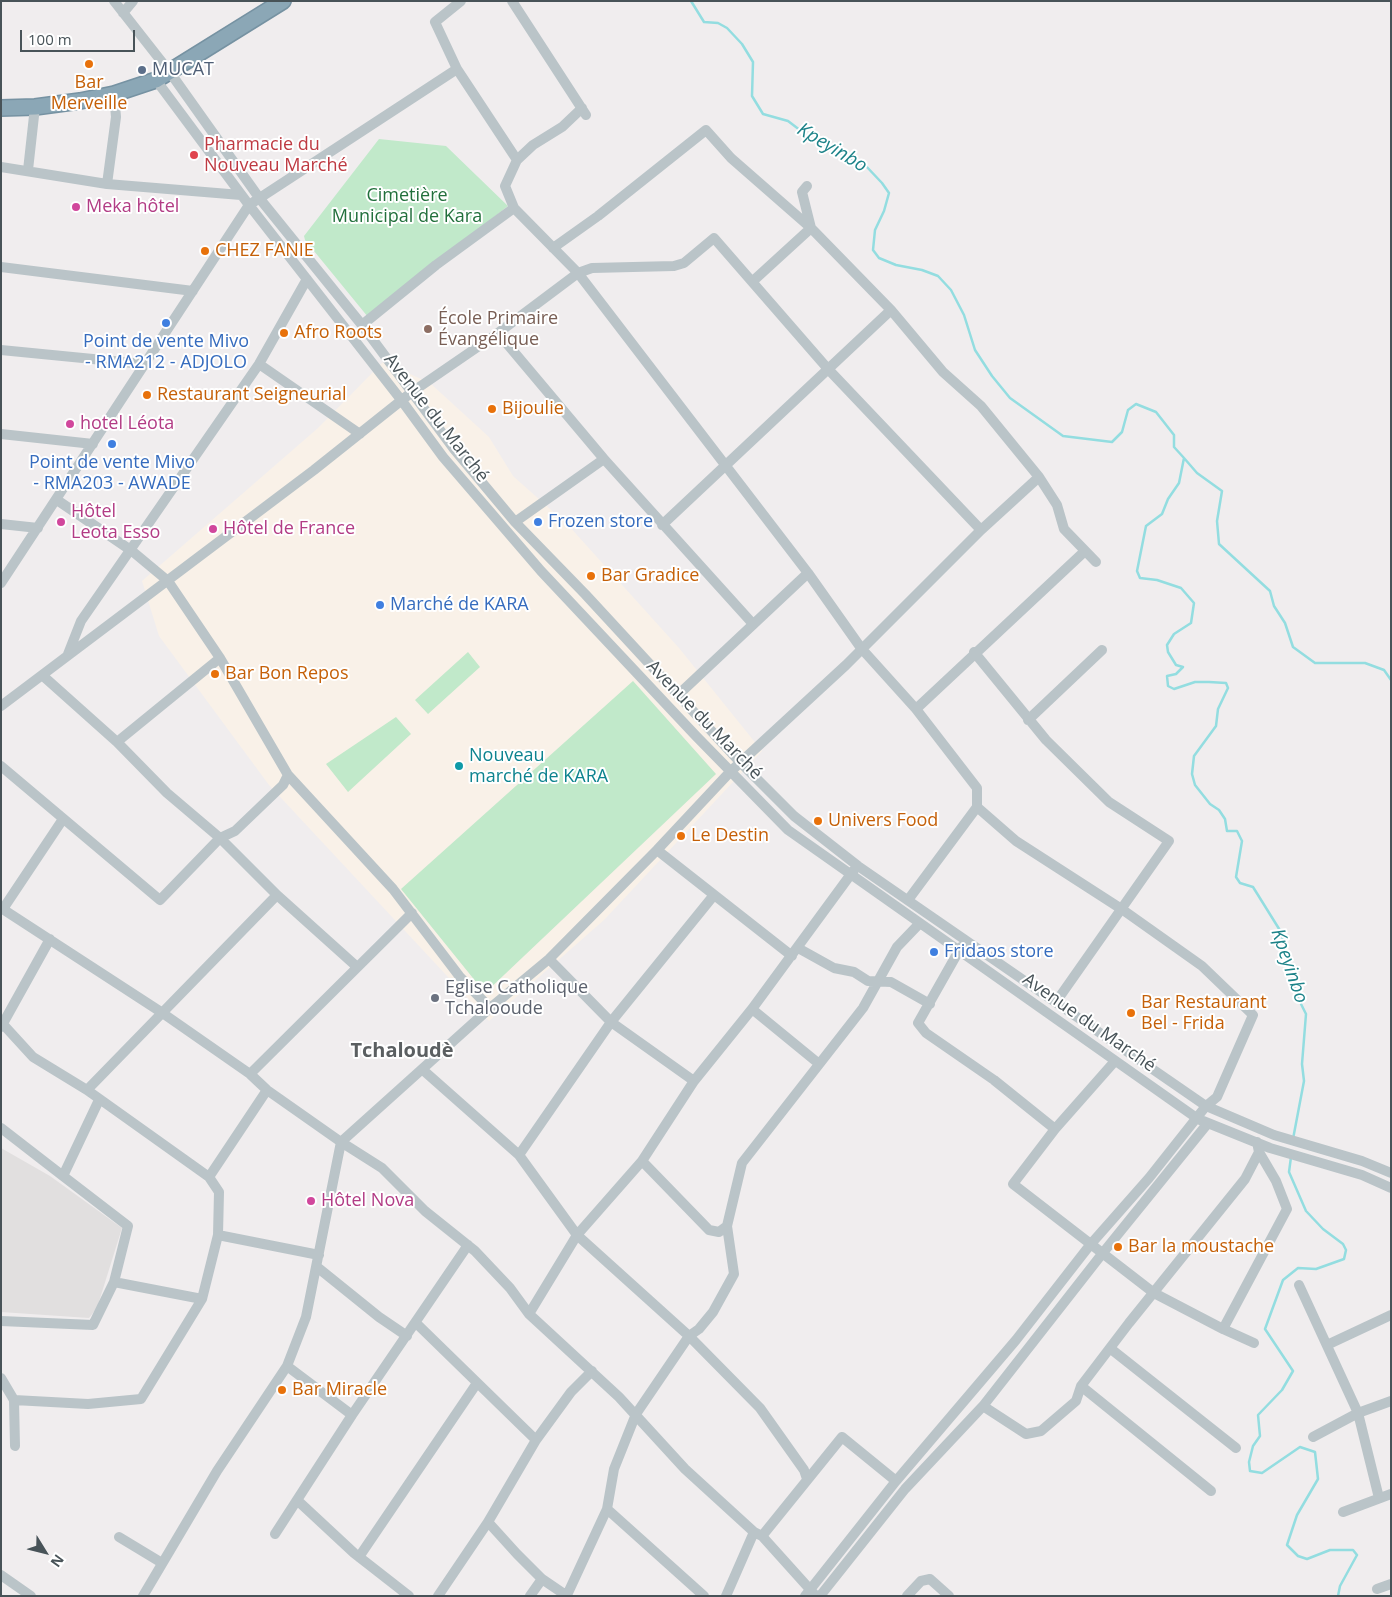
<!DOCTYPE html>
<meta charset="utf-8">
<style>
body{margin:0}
#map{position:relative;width:1392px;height:1597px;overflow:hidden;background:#f0edee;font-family:"Open Sans",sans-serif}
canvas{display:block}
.frame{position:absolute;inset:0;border:2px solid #485358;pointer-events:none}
.north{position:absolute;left:20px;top:1527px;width:50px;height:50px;-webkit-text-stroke:4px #fff;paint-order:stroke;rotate:126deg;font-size:14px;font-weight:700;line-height:20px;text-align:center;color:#485358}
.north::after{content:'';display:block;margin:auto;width:18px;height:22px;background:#485358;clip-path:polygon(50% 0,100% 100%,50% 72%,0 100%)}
.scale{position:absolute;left:20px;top:30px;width:115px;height:22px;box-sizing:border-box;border:2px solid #485358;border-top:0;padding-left:6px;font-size:15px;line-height:18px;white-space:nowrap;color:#485358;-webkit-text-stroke:4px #fff;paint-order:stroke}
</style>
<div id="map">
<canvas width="1392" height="1597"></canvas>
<div class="frame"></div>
<div class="north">N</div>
<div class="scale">100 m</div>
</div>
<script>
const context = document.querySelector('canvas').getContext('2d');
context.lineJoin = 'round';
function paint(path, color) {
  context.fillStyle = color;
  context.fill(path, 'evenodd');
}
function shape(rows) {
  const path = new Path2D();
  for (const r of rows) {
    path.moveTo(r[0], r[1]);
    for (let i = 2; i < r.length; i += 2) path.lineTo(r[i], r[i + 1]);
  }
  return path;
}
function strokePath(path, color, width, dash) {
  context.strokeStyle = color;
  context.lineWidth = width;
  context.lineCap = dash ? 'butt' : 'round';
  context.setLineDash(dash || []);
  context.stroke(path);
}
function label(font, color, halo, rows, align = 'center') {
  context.font = font + ' "Open Sans",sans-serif';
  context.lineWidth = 4;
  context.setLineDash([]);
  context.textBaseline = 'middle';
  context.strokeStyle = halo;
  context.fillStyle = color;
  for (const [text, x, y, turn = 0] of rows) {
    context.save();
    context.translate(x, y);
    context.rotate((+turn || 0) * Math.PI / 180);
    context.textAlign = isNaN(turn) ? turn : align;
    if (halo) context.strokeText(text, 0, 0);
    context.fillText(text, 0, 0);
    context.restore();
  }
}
const commercial = shape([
 [383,362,430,383,489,437,513,476,568,525,679,648,762,751,604,920,489,1021,269,785,159,636,142,581,318,428]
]);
const education = shape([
 [1,1148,50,1176,122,1228,97,1308,89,1318,1,1312]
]);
const green = shape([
 [379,139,446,146,508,206,368,317,305,240,304,236],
 [468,652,480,667,428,714,415,700],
 [633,681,716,774,485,993,401,889],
 [396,717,411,734,348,792,326,764]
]);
const stream = shape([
 [691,1,704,22,718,23,727,28,742,44,753,62,752,96,763,114,788,121,813,140,865,165,882,183,889,193,884,211,875,230,873,250,879,258,896,265,922,270,938,276,951,290,964,315,975,350,992,376,1010,398,1063,436,1112,442,1122,432,1128,410,1136,404,1156,412,1174,435,1174,447,1184,458,1179,483,1168,499,1162,514,1146,526,1137,571,1140,578,1157,580,1181,588,1194,603,1191,623,1174,634,1167,645,1168,652,1176,665,1183,667,1176,674,1167,676,1168,686,1174,689,1195,682,1209,682,1226,683,1228,688,1218,709,1216,726,1194,756,1192,774,1195,785,1210,804,1219,810,1225,819,1227,831,1237,831,1242,841,1236,877,1240,883,1253,887,1281,932,1296,994,1306,1014,1302,1064,1304,1081,1293,1139],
 [1184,458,1197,473,1222,491,1217,521,1219,544,1270,591,1274,606,1285,623,1293,647,1315,663,1365,663,1384,670,1391,680],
 [1291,1157,1289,1172,1306,1211,1323,1229,1343,1244,1346,1250,1344,1259,1316,1269,1298,1268,1283,1280,1265,1329,1293,1371,1282,1390,1258,1415,1260,1436,1253,1446,1249,1462,1250,1471,1262,1473,1300,1447,1315,1452,1318,1479,1297,1515,1287,1545,1298,1556,1307,1559,1330,1550,1353,1550,1357,1555,1340,1586,1338,1596]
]);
const minor = shape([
 [114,1,169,71,260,199,362,325,454,449,515,522,585,594,740,762,794,816,858,866,1206,1106,1274,1135,1362,1161,1391,1173],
 [461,1,435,22,457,69,517,160],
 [512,1,586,115],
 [123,13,133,1],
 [156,80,249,205,402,401,443,457,541,571,696,736,788,830,1198,1119,1270,1148,1362,1175,1391,1188],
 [1,167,107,184,241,195],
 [28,170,35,107],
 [107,184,116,117,114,94],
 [514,208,578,273,808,573,861,648,916,709,977,788,977,807,908,900],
 [553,248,598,216,706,130,731,158,811,228,891,310,943,372,981,406,1039,477,1057,505,1064,529,1096,562],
 [1,267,193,291],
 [753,281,811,228,802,192,807,186],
 [362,325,436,265,514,208,505,186,517,160,533,145,562,127,582,108],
 [498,333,604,459,753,624],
 [1,350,144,364],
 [259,364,360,434],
 [1,434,93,444],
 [57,500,132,551,168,581,220,658,288,775,393,889,460,977,490,1008],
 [515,522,604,459],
 [1,524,38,528],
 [662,525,891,310],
 [1,583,249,205,457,69],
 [974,652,1046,740,1109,802,1169,841,1056,1002],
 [68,654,81,621,259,364,307,279],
 [220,658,117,742,167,793,220,838,235,831,283,785,288,775],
 [42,675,117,742],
 [678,695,808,573],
 [1,706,314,470,412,392,498,333,578,273,592,268,674,266,684,263,714,238,828,369,981,530],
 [916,709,1085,551],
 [1028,720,1102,650],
 [1,766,160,900,220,838,277,895,87,1090],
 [657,850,792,956],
 [277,895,356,966],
 [1,908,161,1012,250,1074,267,1090,341,1142,306,1317,287,1366,217,1471,143,1596],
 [3,909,63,819],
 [961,947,918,1023,926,1033,994,1080,1055,1129],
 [798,948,834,968,854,972,868,981,891,982,930,1004],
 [549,959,611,1022,694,1081],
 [752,1009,818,1063],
 [1,1022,33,1057,87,1090,209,1177,219,1192,218,1235,202,1299,141,1399,88,1404,14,1400],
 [1,1027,50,939],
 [1115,1061,1055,1129,1013,1184,1154,1293,1223,1329,1254,1343],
 [423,1070,519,1155,577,1235,529,1314],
 [250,1074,412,913],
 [99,1100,63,1176,128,1226,114,1282,202,1299],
 [1,1128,63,1176],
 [519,1155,611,1022,714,895],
 [642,1161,709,1230,719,1232,727,1226,742,1163,863,1008,897,947,919,924],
 [209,1177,267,1090],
 [218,1235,319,1255],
 [317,1267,379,1317,407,1336],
 [1299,1285,1358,1413,1379,1498],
 [1,1321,93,1325,114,1282],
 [416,1323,536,1440,571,1392,592,1371],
 [1223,1329,1287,1209,1276,1181,1259,1152],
 [1327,1345,1391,1315],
 [1111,1349,1236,1448],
 [287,1366,352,1415],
 [1,1378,14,1400,15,1446],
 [1081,1386,1211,1491],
 [983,1406,1026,1434,1041,1431,1076,1401,1081,1386,1129,1323,1245,1179,1259,1152,1257,1142],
 [1313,1437,1358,1413,1391,1401],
 [807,1479,804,1470,760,1408,689,1336,577,1235,642,1161,694,1081,752,1009,854,870],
 [297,1500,354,1553,409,1596],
 [607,1509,704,1596],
 [1343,1512,1391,1494],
 [488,1522,517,1554,542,1579,567,1596],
 [275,1534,352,1415,468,1245],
 [762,1536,842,1437,896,1481],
 [119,1537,162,1563],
 [359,1557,477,1383],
 [1,1575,31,1596],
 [1377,1589,1391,1584],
 [567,1595,607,1509,614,1469,636,1414,689,1336,699,1329,713,1312,734,1274,727,1226],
 [438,1596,488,1522,536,1440],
 [530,1596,542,1579],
 [726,1596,754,1532],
 [805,1596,896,1481,1016,1340,1090,1245,1149,1178,1206,1106,1217,1097,1253,1015,1202,966,1123,910,1016,841,977,807],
 [816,1596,762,1536,754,1532,685,1469,619,1397,529,1314,510,1288,475,1251,425,1211,382,1168,341,1142,490,1008,549,959,657,850,730,772,846,665,981,530,1039,477],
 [820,1596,905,1489,983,1406,1102,1254,1208,1123],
 [907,1596,921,1581,930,1579,949,1596]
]);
const highway = shape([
 [1,108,35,107,80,101,114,94,156,80,283,1]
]);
const markers = [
 [89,64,5,"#e8710a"],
 [142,70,5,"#5c6f8a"],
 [194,155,5,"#e0444e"],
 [76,207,5,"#d1479c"],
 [205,251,5,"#e8710a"],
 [166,323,5,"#3f7fe0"],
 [428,329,5,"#8d6e63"],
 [284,333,5,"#e8710a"],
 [147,395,5,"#e8710a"],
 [492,409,5,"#e8710a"],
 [70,424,5,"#d1479c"],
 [112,444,5,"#3f7fe0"],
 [61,522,5,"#d1479c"],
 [538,522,5,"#3f7fe0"],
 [213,529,5,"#d1479c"],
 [591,576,5,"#e8710a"],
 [380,605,5,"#3f7fe0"],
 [215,674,5,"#e8710a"],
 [459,766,5,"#0f9aa8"],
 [818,821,5,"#e8710a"],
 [681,836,5,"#e8710a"],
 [934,952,5,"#3f7fe0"],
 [435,998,5,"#6b7280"],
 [1131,1013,5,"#e8710a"],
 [311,1201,5,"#d1479c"],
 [1118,1247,5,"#e8710a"],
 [282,1390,5,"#e8710a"]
];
const serviceNames = [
 ["MUCAT",152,70]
];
const foodNames = [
 ["Bar",89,83,"center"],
 ["Merveille",89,104,"center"],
 ["CHEZ FANIE",215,251],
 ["Afro Roots",294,333],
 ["Restaurant Seigneurial",157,395],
 ["Bijoulie",502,409],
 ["Bar Gradice",601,576],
 ["Bar Bon Repos",225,674],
 ["Univers Food",828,821],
 ["Le Destin",691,836],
 ["Bar Restaurant",1141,1003],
 ["Bel - Frida",1141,1024],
 ["Bar la moustache",1128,1247],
 ["Bar Miracle",292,1390]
];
const healthNames = [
 ["Pharmacie du",204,145],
 ["Nouveau Marché",204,166]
];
const parkNames = [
 ["Cimetière",407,196],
 ["Municipal de Kara",407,217]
];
const hotelNames = [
 ["Meka hôtel",86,207],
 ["hotel Léota",80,424],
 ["Hôtel",71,512],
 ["Leota Esso",71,533],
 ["Hôtel de France",223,529],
 ["Hôtel Nova",321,1201]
];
const educationNames = [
 ["École Primaire",438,319],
 ["Évangélique",438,340]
];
const shopNames = [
 ["Point de vente Mivo",166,342,"center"],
 ["- RMA212 - ADJOLO",166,363,"center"],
 ["Point de vente Mivo",112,463,"center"],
 ["- RMA203 - AWADE",112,484,"center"],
 ["Frozen store",548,522],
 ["Marché de KARA",390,605],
 ["Fridaos store",944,952]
];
const streetNames = [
 ["Avenue du Marché",436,418,52],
 ["Avenue du Marché",704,720,46],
 ["Avenue du Marché",1089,1023,35]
];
const cultureNames = [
 ["Nouveau",469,756],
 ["marché de KARA",469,777]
];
const worshipNames = [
 ["Eglise Catholique",445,988],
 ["Tchalooude",445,1009]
];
const waterNames = [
 ["Kpeyinbo",832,148,31],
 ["Kpeyinbo",1289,966,71]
];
const quarterNames = [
 ["Tchaloudè",402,1051]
];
paint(commercial, '#f9f1e8');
paint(education, '#e1dfdf');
paint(green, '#c1e9ca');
strokePath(stream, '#93dde0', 2.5);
strokePath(highway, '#7692a2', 18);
strokePath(minor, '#bac4c8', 10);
strokePath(highway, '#8ba7b6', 15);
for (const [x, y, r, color] of markers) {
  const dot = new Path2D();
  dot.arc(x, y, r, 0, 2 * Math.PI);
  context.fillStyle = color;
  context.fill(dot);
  strokePath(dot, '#fff', 2);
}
label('18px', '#4e5e75', '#fff', serviceNames, 'left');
label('18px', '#c56008', '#fff', foodNames, 'left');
label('18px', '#be3a42', '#fff', healthNames, 'left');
label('18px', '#22703c', '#fff', parkNames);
label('18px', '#b23c85', '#fff', hotelNames, 'left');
label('18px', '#785e54', '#fff', educationNames, 'left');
label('18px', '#366cbe', '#fff', shopNames, 'left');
label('18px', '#485358', '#fff', streetNames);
label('18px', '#0d838f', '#fff', cultureNames, 'left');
label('18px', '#5b616d', '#fff', worshipNames, 'left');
label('italic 19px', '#1d8389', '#fff', waterNames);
label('bold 20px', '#5b5f61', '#fff', quarterNames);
</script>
